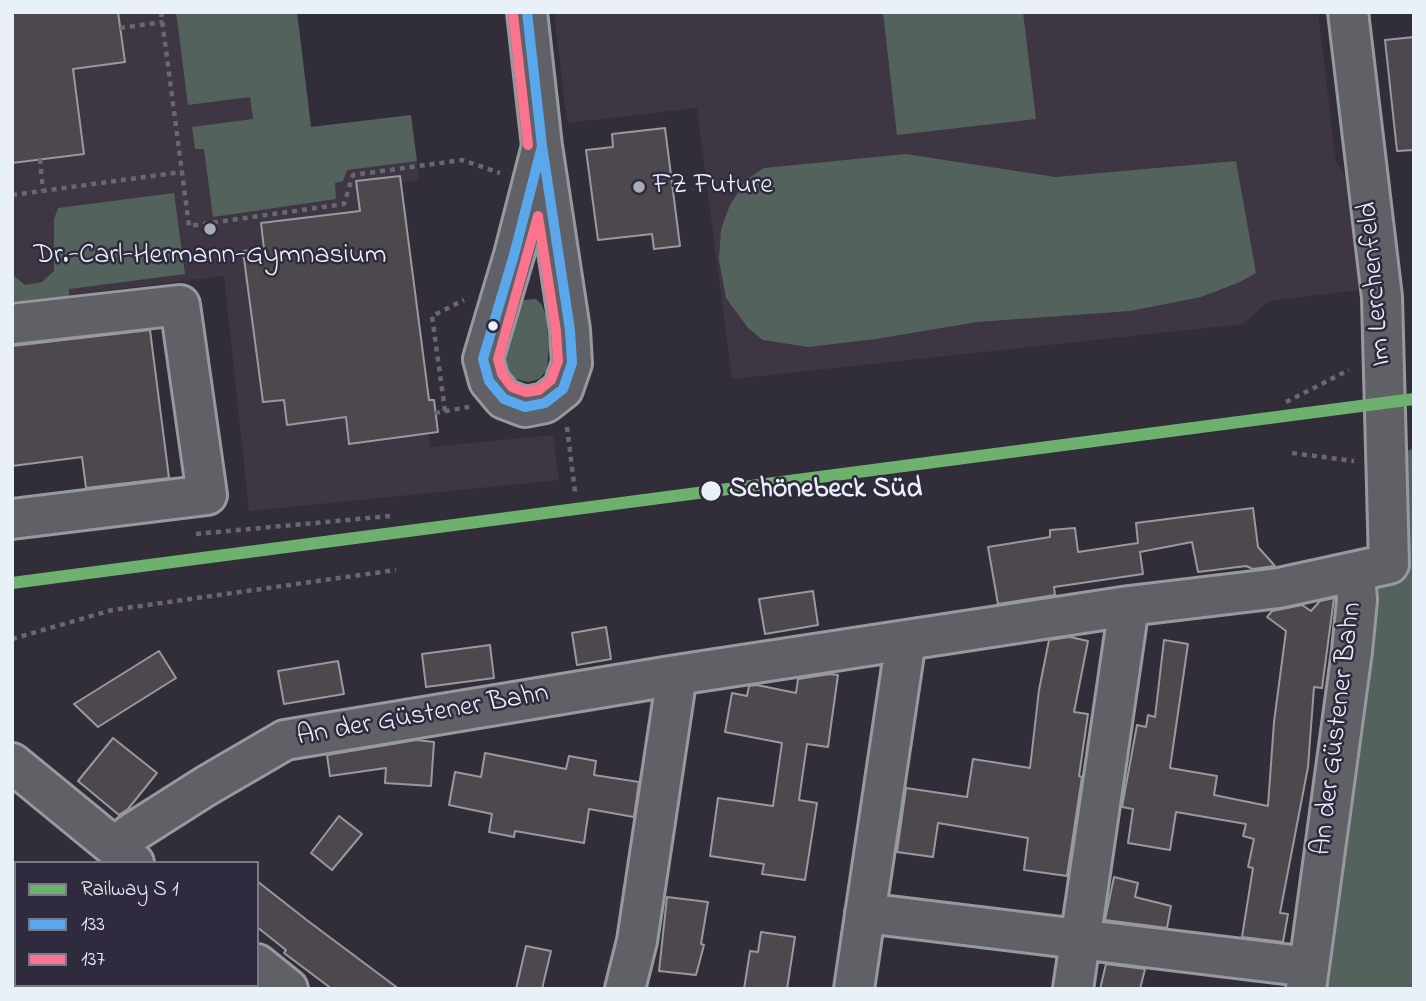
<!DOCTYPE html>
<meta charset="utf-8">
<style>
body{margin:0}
#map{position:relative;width:1426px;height:1001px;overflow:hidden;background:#312e39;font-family:"Indie Flower",sans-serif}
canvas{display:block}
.frame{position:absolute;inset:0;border:14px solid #e8f1f8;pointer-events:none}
.legend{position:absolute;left:14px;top:861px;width:245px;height:126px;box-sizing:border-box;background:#2f2a3d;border:2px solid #797a88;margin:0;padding:9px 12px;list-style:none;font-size:21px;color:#e8f1f8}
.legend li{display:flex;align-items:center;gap:14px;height:35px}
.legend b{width:35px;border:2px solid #797a88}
</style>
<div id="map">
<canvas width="1426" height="1001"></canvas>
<div class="frame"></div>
<ul class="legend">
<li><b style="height:9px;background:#6eb06e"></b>Railway S 1</li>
<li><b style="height:9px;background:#5aa8eb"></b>133</li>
<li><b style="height:9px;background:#fc738d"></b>137</li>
</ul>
</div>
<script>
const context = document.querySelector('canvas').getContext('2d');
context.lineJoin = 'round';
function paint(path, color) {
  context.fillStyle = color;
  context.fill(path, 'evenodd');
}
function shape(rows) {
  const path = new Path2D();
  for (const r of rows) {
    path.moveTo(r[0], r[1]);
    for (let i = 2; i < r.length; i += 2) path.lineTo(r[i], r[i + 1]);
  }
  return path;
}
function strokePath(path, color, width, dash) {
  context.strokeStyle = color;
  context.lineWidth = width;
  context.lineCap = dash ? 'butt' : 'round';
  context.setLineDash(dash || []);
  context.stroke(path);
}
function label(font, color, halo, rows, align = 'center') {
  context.font = font + ' "Indie Flower",sans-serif';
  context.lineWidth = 5;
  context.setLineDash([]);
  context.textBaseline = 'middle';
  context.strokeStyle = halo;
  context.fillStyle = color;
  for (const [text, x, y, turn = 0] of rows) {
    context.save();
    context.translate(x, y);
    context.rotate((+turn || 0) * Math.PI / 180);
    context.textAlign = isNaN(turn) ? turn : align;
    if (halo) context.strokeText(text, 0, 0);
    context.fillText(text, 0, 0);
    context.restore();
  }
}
const built = shape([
 [12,12,297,12,311,127,411,115,419,180,401,183,428,392,422,393,424,401,434,400,438,432,428,434,430,447,553,435,559,480,249,511,224,276,12,302],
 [554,12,1318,12,1336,162,1347,177,1360,290,1269,301,1244,324,732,379,697,108,567,123]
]);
const green = shape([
 [176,12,297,12,311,127,411,115,417,161,347,170,343,181,335,183,336,199,213,217,204,149,195,149,192,127,253,119,250,97,188,105],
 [883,12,1023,12,1036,119,897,135],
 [906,154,1055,177,1236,161,1256,273,1240,282,1201,297,1130,311,977,322,876,339,808,347,763,340,748,328,726,298,719,260,721,229,730,205,746,180,764,168],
 [174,193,185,274,69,289,69,296,12,302,12,274,25,285,42,282,54,271,54,219,58,208],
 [536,299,542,305,546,317,549,346,547,370,539,379,528,382,516,379,506,373,502,354,515,315,523,300],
 [1414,448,1414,989,1320,989,1377,579,1410,571,1403,453]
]);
const building = shape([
 [12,12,118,12,125,62,73,69,84,154,12,163,12,12],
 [1414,37,1414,150,1397,151,1385,40,1414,37],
 [665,128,680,246,654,249,652,234,598,240,586,150,613,147,612,134,665,128],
 [400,176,429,400,434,400,438,432,349,444,346,417,287,425,284,400,263,402,243,251,264,249,261,223,360,211,356,181,400,176],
 [150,330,169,478,86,488,82,457,12,466,12,346,150,330],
 [1253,508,1258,547,1275,566,1253,569,1246,566,1198,572,1192,542,1140,552,1143,574,1054,587,1055,595,998,604,988,547,1050,537,1050,530,1075,528,1078,552,1138,543,1136,523,1253,508],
 [813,591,818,625,765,634,759,599,813,591],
 [1334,598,1322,688,1314,687,1308,767,1280,913,1288,914,1283,942,1242,937,1253,868,1248,867,1254,839,1243,836,1246,824,1176,812,1170,850,1128,843,1133,809,1122,807,1137,725,1146,727,1148,715,1155,717,1164,640,1188,644,1170,768,1217,776,1214,795,1268,806,1274,722,1286,631,1267,617,1272,611,1302,605,1311,611,1320,601,1334,598],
 [606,627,611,659,577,665,572,633,606,627],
 [1070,637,1088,641,1074,712,1088,714,1079,776,1082,777,1067,876,1024,870,1028,838,938,823,933,857,897,852,906,788,967,797,973,759,1030,768,1039,690,1049,640,1070,637],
 [490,645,494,678,426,687,422,654,490,645],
 [159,651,176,678,98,727,74,704,159,651],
 [338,661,344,694,284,704,278,671,338,661],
 [830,674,838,675,828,747,807,744,799,800,817,803,805,880,762,874,764,864,710,856,718,798,773,806,782,743,725,732,732,693,747,696,749,686,757,685,796,693,798,679,830,674],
 [113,738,157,773,128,809,119,815,78,781,113,738],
 [416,740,434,742,431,786,385,783,386,768,330,776,327,755,416,740],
 [485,753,566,769,569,756,596,761,594,775,639,782,634,817,589,809,584,843,515,831,514,837,489,832,492,814,449,805,455,772,481,777,485,753],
 [339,816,362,834,332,870,311,853,339,816],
 [1114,877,1138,883,1135,897,1171,906,1167,928,1105,920,1114,877],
 [257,881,308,921,399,989,332,989,284,953,286,950,257,927,257,881],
 [667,897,708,902,701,944,704,945,696,975,659,971,667,897],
 [761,932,795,937,787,989,744,989,750,951,758,952,761,932],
 [526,946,551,951,542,989,516,989,526,946],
 [1106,964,1145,969,1140,989,1100,989,1106,964]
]);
const path = shape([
 [161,12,189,226,344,204,353,175,462,160,500,173],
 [120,28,163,22],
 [40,159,43,191],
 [12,195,182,172],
 [1286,402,1349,370],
 [445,411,432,316,464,300],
 [435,413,469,407],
 [567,427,575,492],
 [1292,453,1354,461],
 [196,534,390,516],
 [12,639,112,610,396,570]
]);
const minor = shape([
 [527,12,542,146,570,330,572,363,563,389,545,403,525,407,504,399,489,381,483,359,514,255,542,146],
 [12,324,180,305,207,495,12,519],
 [12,763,134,863],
 [115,847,132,833,206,786,285,740,677,675,1129,606,1279,588,1389,564,1382,297,1348,12],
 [865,913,1309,967],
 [257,964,288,989],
 [625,989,637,941,677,675],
 [854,989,906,640],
 [1073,989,1129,606],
 [1306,989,1352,651,1357,600,1355,572]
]);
const bus1 = shape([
 [527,12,542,146],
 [542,146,570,330,572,363,563,389,545,403,525,407,504,399,489,381,483,359,514,255,542,146]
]);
const bus2 = shape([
 [513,14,528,145],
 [538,216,556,331,558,361,551,380,539,390,526,392,512,387,502,374,498,359,538,216]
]);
const rail1 = shape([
 [12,583,1414,399]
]);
const markers = [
 [639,187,7,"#a8adb5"],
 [210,229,7,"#a8adb5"],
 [493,326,6,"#e8f1f8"],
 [711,491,11,"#e8f1f8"]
];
const poiNames = [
 ["FZ Future",653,187],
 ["Dr.-Carl-Hermann-Gymnasium",210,257,"center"]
];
const streetNames = [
 ["Im Lerchenfeld",1377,284,-95],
 ["An der Güstener Bahn",423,717,-10],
 ["An der Güstener Bahn",1339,729,-83]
];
const stopNames = [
 ["Schönebeck Süd",729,491]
];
paint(built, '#3f3643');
paint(green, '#53625c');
paint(building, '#4d484d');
strokePath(building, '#98999f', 2);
strokePath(minor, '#98999f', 44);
strokePath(path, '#68686f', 4.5, [5, 5]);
strokePath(minor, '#606067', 38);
strokePath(bus1, '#5aa8eb', 10);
strokePath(bus2, '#fc738d', 10);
strokePath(rail1, '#6eb06e', 12);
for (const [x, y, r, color] of markers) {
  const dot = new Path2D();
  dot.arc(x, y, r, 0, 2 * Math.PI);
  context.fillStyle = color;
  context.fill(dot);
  strokePath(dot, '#2f2a3d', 2.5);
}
label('28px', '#e8f1f8', '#2f2a3d', poiNames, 'left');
label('28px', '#e8f1f8', '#2f2a3d', streetNames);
label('bold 28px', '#e8f1f8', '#2f2a3d', stopNames, 'left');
</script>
